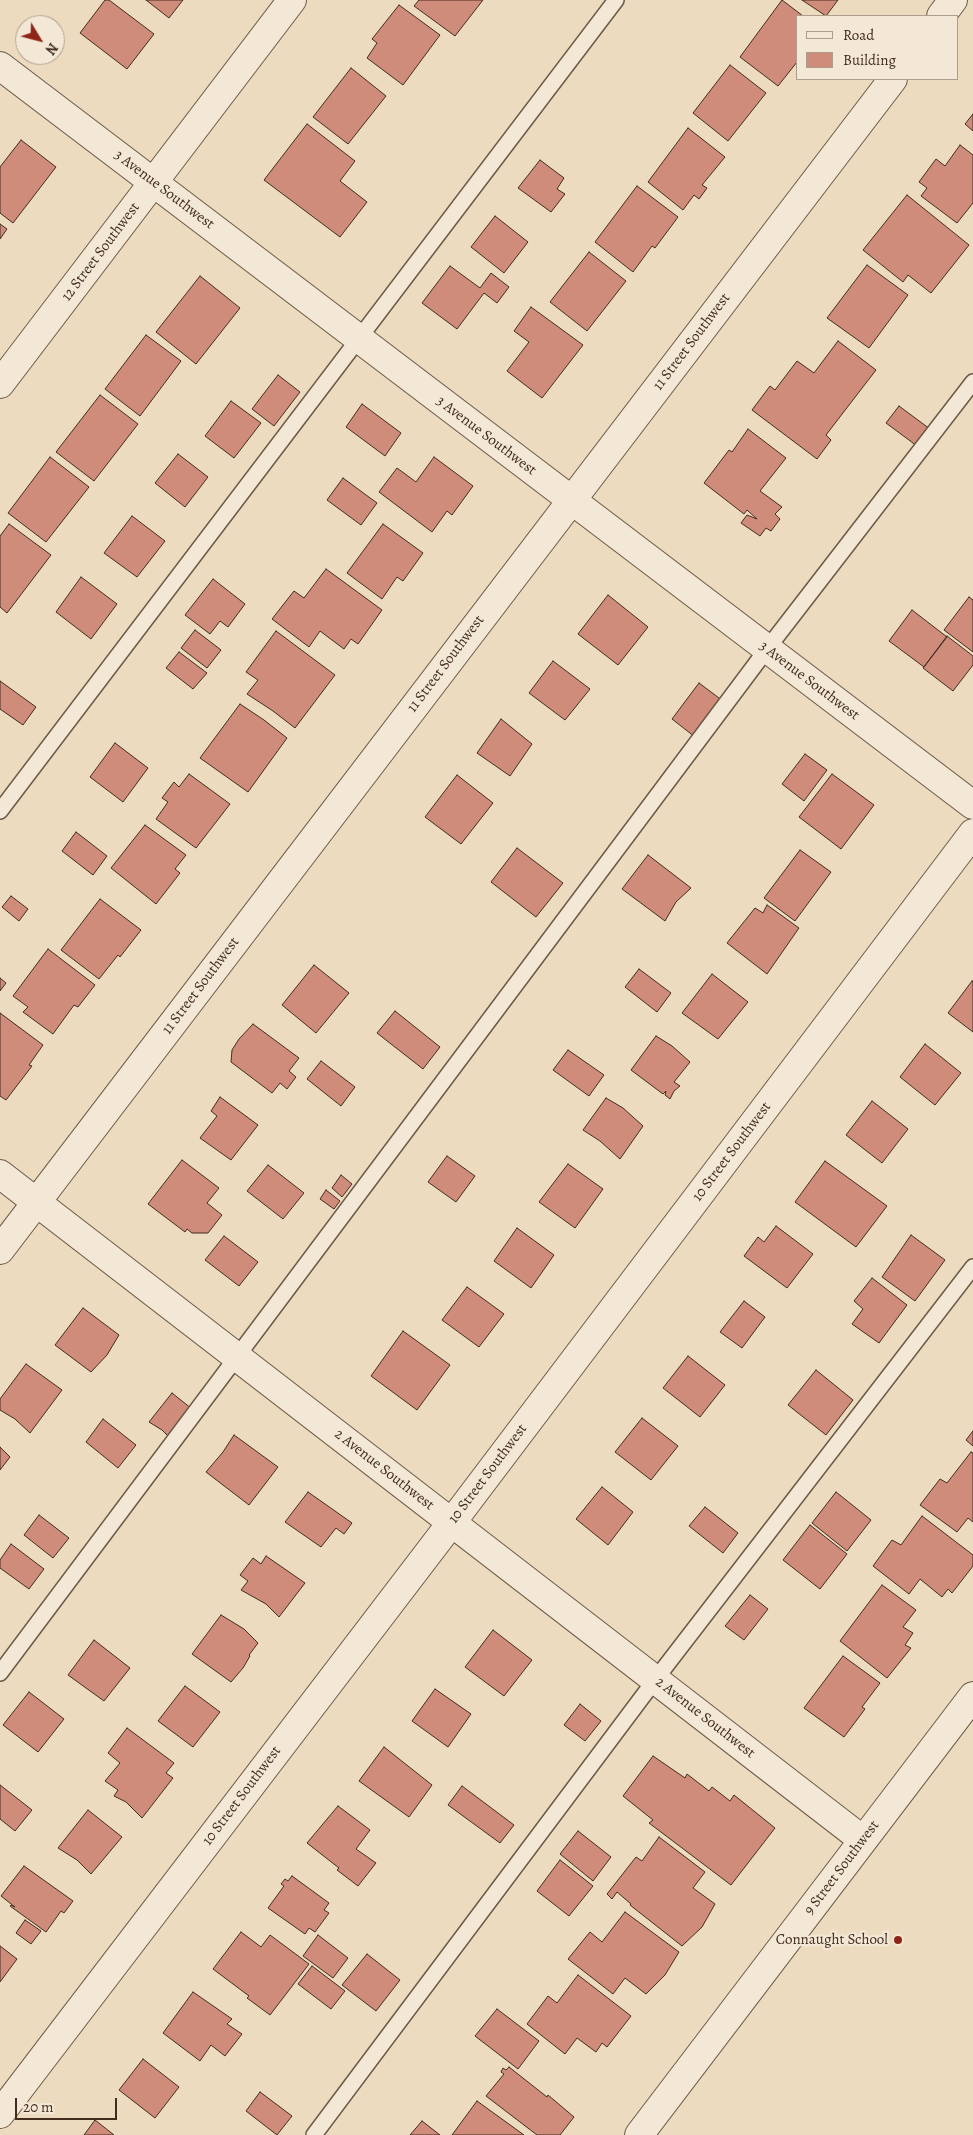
<!DOCTYPE html>
<style>
body{margin:0}
#map{position:relative;width:973px;height:2135px;overflow:hidden;background:#eddbc0;font-family:Alegreya,serif}
canvas{display:block}
.legend{position:absolute;left:796px;top:15px;width:162px;height:65px;box-sizing:border-box;background:#f3e8d6;border:1px solid #ac9d8c;margin:0;padding:6px 9px;list-style:none;font-size:15px;color:#422c1e}
.legend li{display:flex;align-items:center;gap:10px;height:25px}
.legend b{width:25px;border:1px solid #ac9d8c}
.north{position:absolute;left:15px;top:15px;width:50px;height:50px;box-sizing:border-box;background:#f3e8d6;border:1px solid #ac9d8c;border-radius:50%;rotate:127deg;font-size:14px;font-weight:700;line-height:20px;text-align:center;color:#422c1e}
.north::after{content:'';display:block;margin:auto;width:18px;height:22px;background:#8f2418;clip-path:polygon(50% 0,100% 100%,50% 72%,0 100%)}
.scale{position:absolute;left:15px;top:2098px;width:102px;height:22px;box-sizing:border-box;border:2px solid #422c1e;border-top:0;padding-left:6px;font-size:15px;line-height:18px;white-space:nowrap;color:#422c1e;-webkit-text-stroke:4px #f3e8d6;paint-order:stroke}
</style>
<div id="map">
<canvas width="973" height="2135"></canvas>
<ul class="legend">
<li><b style="height:6px;background:#f3e8d6"></b>Road</li>
<li><b style="height:14px;background:#d08c7a"></b>Building</li>
</ul>
<div class="north">N</div>
<div class="scale">20 m</div>
</div>
<script>
const context = document.querySelector('canvas').getContext('2d');
context.lineJoin = 'round';
function paint(path, color) {
  context.fillStyle = color;
  context.fill(path, 'evenodd');
}
function shape(rows) {
  const path = new Path2D();
  for (const r of rows) {
    path.moveTo(r[0], r[1]);
    for (let i = 2; i < r.length; i += 2) path.lineTo(r[i], r[i + 1]);
  }
  return path;
}
function strokePath(path, color, width, dash) {
  context.strokeStyle = color;
  context.lineWidth = width;
  context.lineCap = dash ? 'butt' : 'round';
  context.setLineDash(dash || []);
  context.stroke(path);
}
function label(font, color, halo, rows, align = 'center') {
  context.font = font + ' Alegreya,serif';
  context.lineWidth = 4.5;
  context.setLineDash([]);
  context.textBaseline = 'middle';
  context.strokeStyle = halo;
  context.fillStyle = color;
  for (const [text, x, y, turn = 0] of rows) {
    context.save();
    context.translate(x, y);
    context.rotate((+turn || 0) * Math.PI / 180);
    context.textAlign = isNaN(turn) ? turn : align;
    if (halo) context.strokeText(text, 0, 0);
    context.fillText(text, 0, 0);
    context.restore();
  }
}
const building = shape([
 [105,0,109,0,154,34,127,69,80,33,105,0],
 [146,0,183,0,169,18,146,0],
 [419,0,483,0,455,36,414,6,419,0],
 [782,0,803,16,797,16,797,62,778,86,740,57,782,0],
 [802,0,838,0,826,16,802,0],
 [399,5,440,35,403,85,367,58,377,43,372,39,399,5],
 [730,65,766,93,728,141,693,113,730,65],
 [351,68,386,96,348,144,313,117,351,68],
 [973,114,973,131,965,124,973,114],
 [307,124,355,161,340,181,367,202,340,237,264,180,307,124],
 [688,128,725,157,702,185,707,188,699,199,694,195,683,210,648,182,688,128],
 [21,140,56,167,13,223,0,213,0,167,21,140],
 [960,145,973,155,973,203,957,223,921,196,927,188,919,182,936,159,945,166,960,145],
 [540,160,564,178,557,189,565,194,551,212,518,188,540,160],
 [637,186,678,217,655,248,652,246,633,272,595,242,637,186],
 [907,195,969,245,931,293,908,275,903,282,863,250,907,195],
 [495,216,528,242,504,273,471,247,495,216],
 [0,224,7,229,0,239,0,224],
 [589,252,626,281,587,331,550,302,589,252],
 [867,265,908,295,869,348,827,318,867,265],
 [450,266,480,288,491,273,509,287,497,303,484,293,457,329,422,303,450,266],
 [200,276,240,308,196,364,156,332,200,276],
 [531,307,583,345,542,398,507,371,529,342,514,331,531,307],
 [146,335,181,361,140,416,105,389,146,335],
 [838,341,876,370,826,435,831,440,817,459,752,410,770,386,775,390,797,361,814,373,838,341],
 [278,375,300,392,274,426,252,409,278,375],
 [100,395,138,424,94,481,56,452,100,395],
 [231,401,261,423,234,458,205,436,231,401],
 [362,404,401,433,385,456,346,427,362,404],
 [899,406,930,429,917,446,886,423,899,406],
 [748,429,786,458,760,491,782,507,775,514,780,519,771,531,766,528,760,536,741,523,747,515,757,519,747,510,744,514,704,483,729,450,732,452,748,429],
 [178,454,208,477,185,507,155,483,178,454],
 [50,457,89,487,46,542,8,513,50,457],
 [434,457,473,486,452,515,447,511,432,532,379,492,397,468,416,482,434,457],
 [343,478,377,503,361,525,327,500,343,478],
 [132,516,165,541,137,577,104,553,132,516],
 [9,524,51,555,7,613,0,607,0,536,9,524],
 [383,524,423,553,403,581,397,577,382,599,347,573,383,524],
 [326,569,382,610,358,644,351,639,344,649,320,631,309,647,272,619,294,591,304,598,326,569],
 [81,577,117,604,91,639,56,612,81,577],
 [213,579,245,604,228,627,220,621,210,634,185,615,213,579],
 [608,595,648,627,618,665,578,634,608,595],
 [969,597,973,600,973,652,944,630,969,597],
 [912,610,947,637,924,667,889,641,912,610],
 [195,630,221,650,207,668,181,648,195,630],
 [276,631,335,675,295,728,273,711,247,694,258,680,246,672,276,631],
 [947,636,973,656,973,665,953,691,923,668,947,636],
 [179,652,207,673,193,689,166,668,179,652],
 [553,661,590,689,565,720,529,693,553,661],
 [0,681,36,707,23,725,0,709,0,681],
 [699,683,723,701,695,737,672,719,699,683],
 [240,704,264,720,287,738,248,792,200,758,240,704],
 [501,719,532,744,510,776,477,753,501,719],
 [115,743,148,768,123,802,90,777,115,743],
 [805,754,827,770,804,801,782,784,805,754],
 [189,774,230,804,196,848,156,819,168,802,162,798,174,782,179,787,189,774],
 [832,774,874,805,841,849,799,817,832,774],
 [457,775,493,803,461,844,425,817,457,775],
 [145,825,186,855,175,869,180,873,156,904,111,868,145,825],
 [76,832,107,856,93,875,62,851,76,832],
 [517,848,563,883,536,917,491,882,517,848],
 [800,850,831,872,795,921,764,898,800,850],
 [648,855,691,888,676,902,665,921,622,889,648,855],
 [11,896,28,909,19,921,2,907,11,896],
 [100,899,141,930,120,957,118,955,99,979,61,950,100,899],
 [767,905,799,928,767,974,727,943,755,908,763,913,767,905],
 [48,949,95,985,78,1007,74,1005,53,1034,23,1012,28,1007,13,996,48,949],
 [314,965,349,993,316,1033,282,1005,314,965],
 [639,969,671,993,657,1012,625,987,639,969],
 [712,974,748,1002,718,1039,682,1013,712,974],
 [0,978,6,983,0,991,0,978],
 [972,981,973,981,973,1032,948,1013,972,981],
 [395,1011,440,1047,423,1069,377,1033,395,1011],
 [0,1013,43,1045,29,1065,32,1066,6,1100,0,1096,0,1013],
 [253,1024,299,1058,289,1071,296,1077,287,1089,280,1083,272,1093,231,1062,232,1050,239,1039,253,1024],
 [656,1036,672,1046,690,1062,674,1082,680,1086,674,1091,670,1099,665,1095,666,1091,663,1094,631,1070,656,1036],
 [925,1044,961,1073,935,1105,900,1077,925,1044],
 [568,1050,604,1075,589,1096,553,1070,568,1050],
 [321,1061,355,1087,341,1106,307,1079,321,1061],
 [220,1097,258,1125,231,1160,200,1138,217,1116,211,1111,220,1097],
 [606,1098,623,1108,643,1126,620,1159,600,1141,583,1130,606,1098],
 [872,1101,908,1129,882,1163,846,1135,872,1101],
 [447,1156,475,1176,456,1202,428,1182,447,1156],
 [182,1160,219,1188,207,1203,222,1215,208,1233,192,1233,187,1229,185,1232,148,1204,182,1160],
 [825,1161,887,1206,856,1247,795,1202,825,1161],
 [568,1164,603,1189,575,1228,539,1202,568,1164],
 [268,1165,304,1193,283,1219,247,1191,268,1165],
 [341,1175,352,1184,342,1197,332,1188,341,1175],
 [326,1190,340,1201,334,1209,320,1199,326,1190],
 [776,1226,813,1254,787,1288,744,1256,758,1237,764,1242,776,1226],
 [517,1228,554,1255,531,1288,494,1261,517,1228],
 [911,1235,945,1260,915,1301,882,1277,911,1235],
 [224,1236,258,1262,239,1286,205,1260,224,1236],
 [872,1278,907,1305,879,1343,852,1324,863,1309,854,1301,872,1278],
 [467,1287,504,1314,479,1347,442,1320,467,1287],
 [744,1301,765,1317,742,1348,720,1332,744,1301],
 [83,1308,119,1335,107,1355,91,1372,55,1345,83,1308],
 [403,1331,450,1365,417,1410,371,1376,403,1331],
 [688,1356,725,1385,700,1417,663,1388,688,1356],
 [26,1364,62,1390,30,1433,15,1419,0,1410,0,1399,26,1364],
 [816,1370,853,1400,826,1435,788,1405,816,1370],
 [172,1393,192,1409,170,1438,162,1430,149,1422,172,1393],
 [642,1418,678,1446,651,1480,615,1452,642,1418],
 [103,1419,136,1445,118,1468,86,1442,103,1419],
 [973,1431,973,1446,966,1440,973,1431],
 [234,1435,278,1467,249,1505,206,1472,223,1452,234,1435],
 [0,1447,10,1457,0,1470,0,1447],
 [971,1452,973,1453,973,1522,968,1518,957,1532,920,1505,940,1479,947,1483,971,1452],
 [602,1487,633,1512,608,1545,576,1519,602,1487],
 [308,1492,352,1523,344,1534,336,1528,321,1547,285,1522,308,1492],
 [836,1492,871,1520,847,1551,812,1523,836,1492],
 [705,1507,738,1533,723,1553,689,1526,705,1507],
 [39,1515,69,1538,53,1558,24,1535,39,1515],
 [922,1516,973,1555,973,1566,952,1593,948,1589,942,1597,920,1579,909,1594,873,1566,892,1540,901,1545,922,1516],
 [810,1525,847,1554,820,1589,783,1560,810,1525],
 [11,1544,44,1569,29,1589,0,1568,0,1560,11,1544],
 [266,1556,305,1583,279,1617,266,1604,241,1590,248,1581,240,1575,253,1558,261,1564,266,1556],
 [882,1585,916,1610,903,1627,913,1633,905,1645,911,1648,887,1678,840,1641,882,1585],
 [750,1595,768,1609,744,1640,725,1626,750,1595],
 [221,1615,244,1629,258,1643,249,1655,250,1656,243,1668,231,1682,192,1654,221,1615],
 [493,1630,532,1660,504,1696,465,1667,493,1630],
 [94,1640,130,1668,104,1701,68,1675,94,1640],
 [843,1656,880,1683,862,1707,865,1709,844,1737,804,1708,843,1656],
 [185,1686,220,1712,193,1747,158,1721,185,1686],
 [435,1689,471,1714,448,1747,412,1721,435,1689],
 [29,1692,64,1719,38,1752,3,1725,29,1692],
 [580,1704,601,1721,585,1741,564,1725,580,1704],
 [127,1728,174,1763,166,1773,173,1778,142,1818,126,1802,114,1796,118,1790,105,1781,120,1763,108,1753,127,1728],
 [384,1747,432,1785,409,1817,359,1781,384,1747],
 [653,1756,685,1778,687,1774,709,1791,712,1787,730,1801,734,1795,775,1828,731,1885,649,1823,653,1820,623,1796,653,1756],
 [0,1785,32,1810,15,1831,0,1819,0,1785],
 [462,1786,514,1825,500,1843,448,1805,462,1786],
 [338,1806,370,1830,356,1849,376,1863,358,1886,337,1870,339,1868,307,1843,338,1806],
 [88,1810,122,1837,91,1874,77,1860,58,1848,88,1810],
 [578,1831,611,1857,593,1881,560,1854,578,1831],
 [659,1837,705,1872,693,1888,715,1904,702,1927,682,1946,630,1905,631,1904,617,1892,612,1899,607,1894,636,1857,642,1861,659,1837],
 [560,1860,593,1886,569,1916,537,1891,560,1860],
 [24,1866,73,1901,64,1913,61,1911,46,1932,10,1906,11,1905,15,1907,1,1896,24,1866],
 [292,1876,329,1903,324,1910,329,1913,315,1932,309,1928,305,1934,268,1908,284,1886,281,1884,285,1879,288,1881,292,1876],
 [625,1912,679,1952,665,1975,646,1994,625,1978,613,1994,568,1959,590,1932,602,1942,625,1912],
 [25,1920,41,1931,31,1944,16,1933,25,1920],
 [241,1932,261,1947,270,1935,309,1964,270,2015,247,1998,249,1996,213,1969,241,1932],
 [318,1935,348,1958,333,1978,303,1956,318,1935],
 [0,1946,17,1959,0,1982,0,1946],
 [367,1954,400,1980,376,2011,342,1985,367,1954],
 [312,1966,345,1991,331,2009,298,1984,312,1966],
 [578,1975,631,2016,607,2047,602,2043,596,2052,577,2038,565,2054,527,2024,548,1996,557,2003,578,1975],
 [193,1992,232,2019,227,2024,242,2034,225,2056,211,2045,200,2061,163,2033,193,1992],
 [497,2009,539,2041,518,2069,475,2036,497,2009],
 [143,2059,179,2087,155,2118,119,2090,143,2059],
 [509,2067,547,2097,548,2095,574,2117,560,2135,537,2135,486,2096,504,2074,501,2072,503,2068,506,2070,509,2067],
 [260,2092,292,2116,277,2135,246,2111,260,2092],
 [477,2101,524,2135,452,2135,477,2101],
 [95,2120,114,2135,84,2135,95,2120],
 [422,2121,440,2135,410,2135,422,2121]
]);
const lane = shape([
 [0,811,616,0],
 [0,1673,767,649,973,382],
 [314,2135,655,1680,973,1267]
]);
const street = shape([
 [941,16,953,0],
 [0,66,973,805],
 [0,384,292,0],
 [0,1174,863,1840],
 [0,1250,893,79],
 [0,2114,452,1522,973,833],
 [639,2135,973,1696]
]);
const markers = [
 [898,1940,5,"#8f2418"]
];
const streetNames = [
 ["3 Avenue Southwest",164,190,37],
 ["12 Street Southwest",101,252,-53],
 ["11 Street Southwest",692,342,-53],
 ["3 Avenue Southwest",486,436,37],
 ["11 Street Southwest",446,664,-53],
 ["3 Avenue Southwest",809,681,37],
 ["11 Street Southwest",201,986,-53],
 ["10 Street Southwest",732,1152,-53],
 ["2 Avenue Southwest",384,1470,38],
 ["10 Street Southwest",488,1474,-53],
 ["2 Avenue Southwest",705,1718,38],
 ["10 Street Southwest",242,1796,-53],
 ["9 Street Southwest",842,1868,-53]
];
const poiNames = [
 ["Connaught School",888,1940]
];
paint(building, '#d08c7a');
strokePath(building, '#422c1e', 1);
strokePath(lane, '#6d5846', 18);
strokePath(street, '#6d5846', 30);
strokePath(lane, '#f3e8d6', 15);
strokePath(street, '#f3e8d6', 28);
for (const [x, y, r, color] of markers) {
  const dot = new Path2D();
  dot.arc(x, y, r, 0, 2 * Math.PI);
  context.fillStyle = color;
  context.fill(dot);
  strokePath(dot, '#f3e8d6', 2);
}
label('15px', '#422c1e', '#f3e8d6', streetNames);
label('15px', '#422c1e', '#f3e8d6', poiNames, 'right');
</script>
